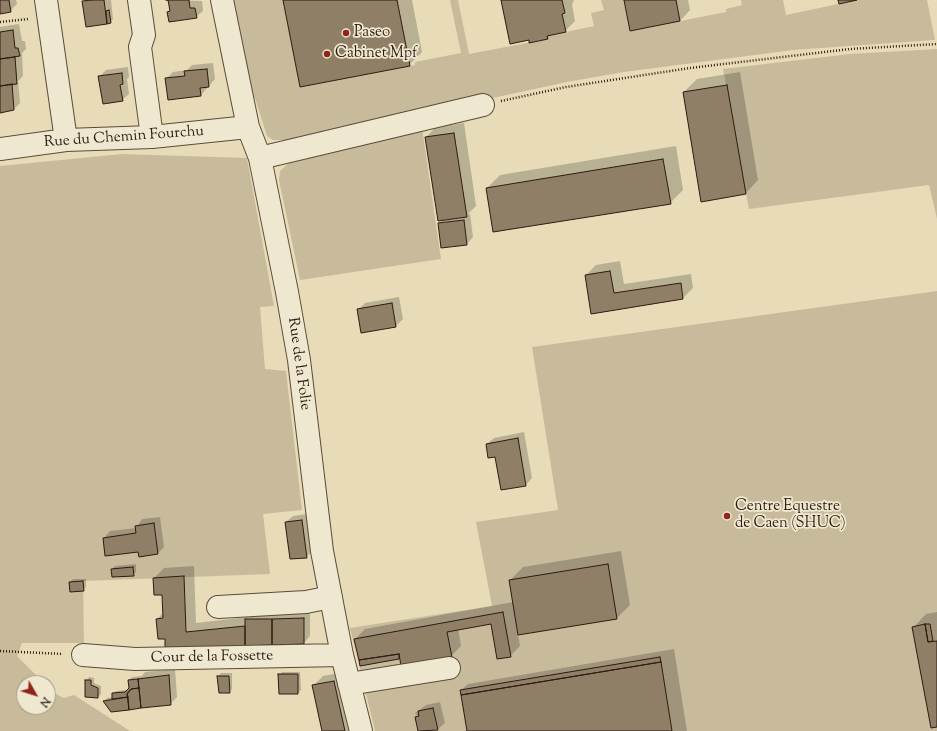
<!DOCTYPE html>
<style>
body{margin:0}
#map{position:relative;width:937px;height:731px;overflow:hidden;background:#e7dcb7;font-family:"Sorts Mill Goudy",serif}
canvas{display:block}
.north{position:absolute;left:16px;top:675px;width:40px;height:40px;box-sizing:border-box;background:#efe8d0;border:1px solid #a29684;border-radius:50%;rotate:129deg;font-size:11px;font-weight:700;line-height:16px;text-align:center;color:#2f1a11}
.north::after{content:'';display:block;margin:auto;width:14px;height:18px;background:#8f2418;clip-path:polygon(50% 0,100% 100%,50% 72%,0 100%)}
</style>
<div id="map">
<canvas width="937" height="731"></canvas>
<div class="north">N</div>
</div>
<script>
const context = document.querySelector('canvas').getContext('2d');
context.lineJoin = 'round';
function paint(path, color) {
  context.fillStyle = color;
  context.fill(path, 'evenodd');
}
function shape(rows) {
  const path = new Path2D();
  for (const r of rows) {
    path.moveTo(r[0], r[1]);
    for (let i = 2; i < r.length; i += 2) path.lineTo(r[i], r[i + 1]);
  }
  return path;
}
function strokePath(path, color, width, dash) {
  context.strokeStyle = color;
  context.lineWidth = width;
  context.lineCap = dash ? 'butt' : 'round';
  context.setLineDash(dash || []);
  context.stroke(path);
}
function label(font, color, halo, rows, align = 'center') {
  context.font = font + ' "Sorts Mill Goudy",serif';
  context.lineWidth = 3.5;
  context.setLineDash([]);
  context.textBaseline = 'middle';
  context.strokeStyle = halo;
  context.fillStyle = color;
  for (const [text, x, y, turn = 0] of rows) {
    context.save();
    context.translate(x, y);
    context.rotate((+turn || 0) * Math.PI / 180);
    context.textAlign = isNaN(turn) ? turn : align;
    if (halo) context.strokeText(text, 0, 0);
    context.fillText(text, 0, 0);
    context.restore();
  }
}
const green = shape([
 [230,0,283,0,300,87,415,65,415,62,461,53,450,0,458,0,469,54,548,39,547,36,594,26,591,13,604,10,601,0,624,0,630,31,726,12,726,9,742,5,741,0,783,0,786,15,857,0,927,0,935,40,793,50,624,72,567,82,479,101,286,145,285,140,273,140,267,136,255,98,249,98],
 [937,49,937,219,929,185,749,209,723,69,850,54],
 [422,127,441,259,300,280,279,180,280,171,290,162],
 [122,154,247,158,274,306,260,307,265,369,286,371,302,510,263,514,270,574,83,581,84,643,22,643,17,656,44,683,24,683,24,707,48,707,48,687,52,692,64,698,74,695,130,731,0,731,0,166],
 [937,291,937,731,375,731,350,628,492,606,476,522,558,510,532,347]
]);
const shadow = shape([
 [0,0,16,0,17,4,10,11,0,13],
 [85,0,111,0,113,19,110,22,86,26,83,2],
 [168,0,202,1,203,11,196,17,168,12,170,10],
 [284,0,412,0,422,52,409,65],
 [502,0,574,0,572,5,575,21,565,31,551,34,547,38,529,39],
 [625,0,688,0,690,10,680,21],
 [19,24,22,41,25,41,26,49,22,53,23,76,18,81,20,103,13,110,0,112,0,27],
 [213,63,215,79,201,95,167,78,173,72,187,70,192,65],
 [128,67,129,77,127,79,129,94,122,100,99,77,106,70],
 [740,72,758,180,745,194,684,92,697,79],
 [464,123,476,206,468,214,470,214,473,237,467,244,439,224,443,219,426,137,436,127],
 [676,146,683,190,670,203,494,231,487,188,500,175],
 [620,261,624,284,691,274,693,288,683,298,591,313,586,275,596,265],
 [399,297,403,319,396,326,362,332,358,310,365,303],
 [524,432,532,478,526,485,487,444,494,438],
 [308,514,313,550,306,557,286,522,293,516],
 [160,517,164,547,158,553,139,551,104,538,110,531,136,528,142,519],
 [621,551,630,605,617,618,518,634,520,646,510,656,492,622,458,628,461,646,451,656,399,658,355,639,365,629,513,602,510,580,523,567],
 [136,564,136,572,133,575,112,569,115,566],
 [194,566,196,623,248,617,252,613,310,611,310,636,304,643,166,638,157,619,164,612,163,594,154,578,164,568],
 [73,579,86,579,86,587,83,590,70,582],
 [937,612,937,726,913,628,926,614],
 [674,649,687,731,468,731,461,690,468,684],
 [175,669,177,697,170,704,111,711,104,701,107,698,113,697,113,694,116,691,129,690,130,688,129,680,132,677,142,676,145,672],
 [282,672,300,672,301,690,298,693,279,675],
 [344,672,357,731,323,731,313,686,323,676],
 [221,673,232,673,232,689,229,692,218,676],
 [89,677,94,678,94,683,101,686,101,694,98,697,86,681],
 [440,702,445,723,438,729,419,731,416,717,417,716,415,713,426,705]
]);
const building = shape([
 [0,0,9,0,11,12,0,14,0,0],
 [92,0,104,0,107,24,86,27,82,1,92,0],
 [166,0,189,0,190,8,195,8,197,18,169,22,167,12,170,11,168,0,166,0],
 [283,0,397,0,410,66,300,87,283,0],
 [501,0,562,0,565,13,562,14,566,32,547,36,548,39,529,43,529,40,510,44,501,0],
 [624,0,676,0,680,21,630,31,624,0],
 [838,0,857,0,839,4,838,0],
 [109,10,111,23,107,24,106,11,109,10],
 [13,30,15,48,18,48,20,56,0,59,0,32,13,30],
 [15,57,17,84,0,86,0,59,15,57],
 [207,69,209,87,200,88,201,96,168,100,165,78,185,76,184,71,207,69],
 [122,73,123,84,120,85,123,101,103,104,98,76,122,73],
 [12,84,14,110,0,113,0,86,12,84],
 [727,85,746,194,701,202,683,92,727,85],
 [454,133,467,217,438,221,425,137,454,133],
 [663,159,671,204,493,232,486,188,663,159],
 [464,220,467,245,441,248,438,223,464,220],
 [610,271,614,293,681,283,683,299,591,314,585,275,610,271],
 [392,303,396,327,361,333,357,309,392,303],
 [518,438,526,486,501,490,495,457,488,458,486,444,518,438],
 [302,520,307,558,290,559,285,522,302,520],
 [154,523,158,554,139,557,138,552,105,556,103,538,136,533,135,526,154,523],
 [608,564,617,619,518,635,509,580,608,564],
 [133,567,134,576,112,577,111,569,133,567],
 [184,576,186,632,245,626,245,646,165,649,165,639,158,639,156,619,163,618,162,595,154,595,153,578,184,576],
 [83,581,84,591,70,592,69,582,83,581],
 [503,612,511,657,497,659,491,624,447,632,452,657,401,666,399,654,359,660,354,639,503,612],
 [304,618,304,644,272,645,272,619,304,618],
 [245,619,272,619,272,645,245,646,245,619],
 [925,624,928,642,937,641,937,727,931,728,912,627,925,624],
 [925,624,930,624,933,641,928,642,925,624],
 [399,654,399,659,360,666,359,660,399,654],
 [660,657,661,662,461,695,460,690,660,657],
 [661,662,672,731,467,731,461,695,661,662],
 [278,674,298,674,298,694,279,694,278,674],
 [169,675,171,705,141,708,138,679,169,675],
 [217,676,229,676,230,693,219,693,217,676],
 [138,679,139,688,131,689,127,694,128,697,112,699,112,693,125,692,129,688,128,680,138,679],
 [85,680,91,680,91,685,98,688,98,698,85,697,85,680],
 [334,681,345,731,322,731,312,685,334,681],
 [139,688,141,708,129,710,127,694,131,689,139,688],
 [128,697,129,710,111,712,103,701,128,697],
 [433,708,438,730,418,731,415,717,419,716,418,711,433,708]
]);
const path = shape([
 [0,22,28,19],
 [501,101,566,87,690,68,850,49,937,44],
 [0,651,63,654]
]);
const minor = shape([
 [46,0,66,140],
 [139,0,144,35,140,47,152,137],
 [222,0,248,127,260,158,287,292,299,360,322,551,342,655,361,731],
 [0,149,66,140,152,137,248,127],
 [260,158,483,105],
 [218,607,306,602,331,597],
 [83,655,135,659,342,655],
 [349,684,449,668]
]);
const markers = [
 [346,33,4,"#8f2418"],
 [327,54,4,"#8f2418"],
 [727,516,4,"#8f2418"]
];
const poiNames = [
 ["Paseo",354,33],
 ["Cabinet Mpf",335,54],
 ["Centre Equestre",735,507],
 ["de Caen (SHUC)",735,524]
];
const streetNames = [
 ["Rue du Chemin Fourchu",124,138,-4],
 ["Rue de la Folie",298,364,82],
 ["Cour de la Fossette",212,658,-1]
];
paint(green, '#c8bb9b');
paint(shadow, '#0003');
paint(building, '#8f7f67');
strokePath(building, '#2f1a11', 1);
strokePath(minor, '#5d4a3a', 24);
strokePath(path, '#2f1a11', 2.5, [1, 2]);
strokePath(minor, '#efe8d0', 22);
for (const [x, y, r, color] of markers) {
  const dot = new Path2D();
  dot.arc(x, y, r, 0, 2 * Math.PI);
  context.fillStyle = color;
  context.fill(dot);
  strokePath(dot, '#efe8d0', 1.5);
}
label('15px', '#2f1a11', '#efe8d0', poiNames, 'left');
label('15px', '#2f1a11', '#efe8d0', streetNames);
</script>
